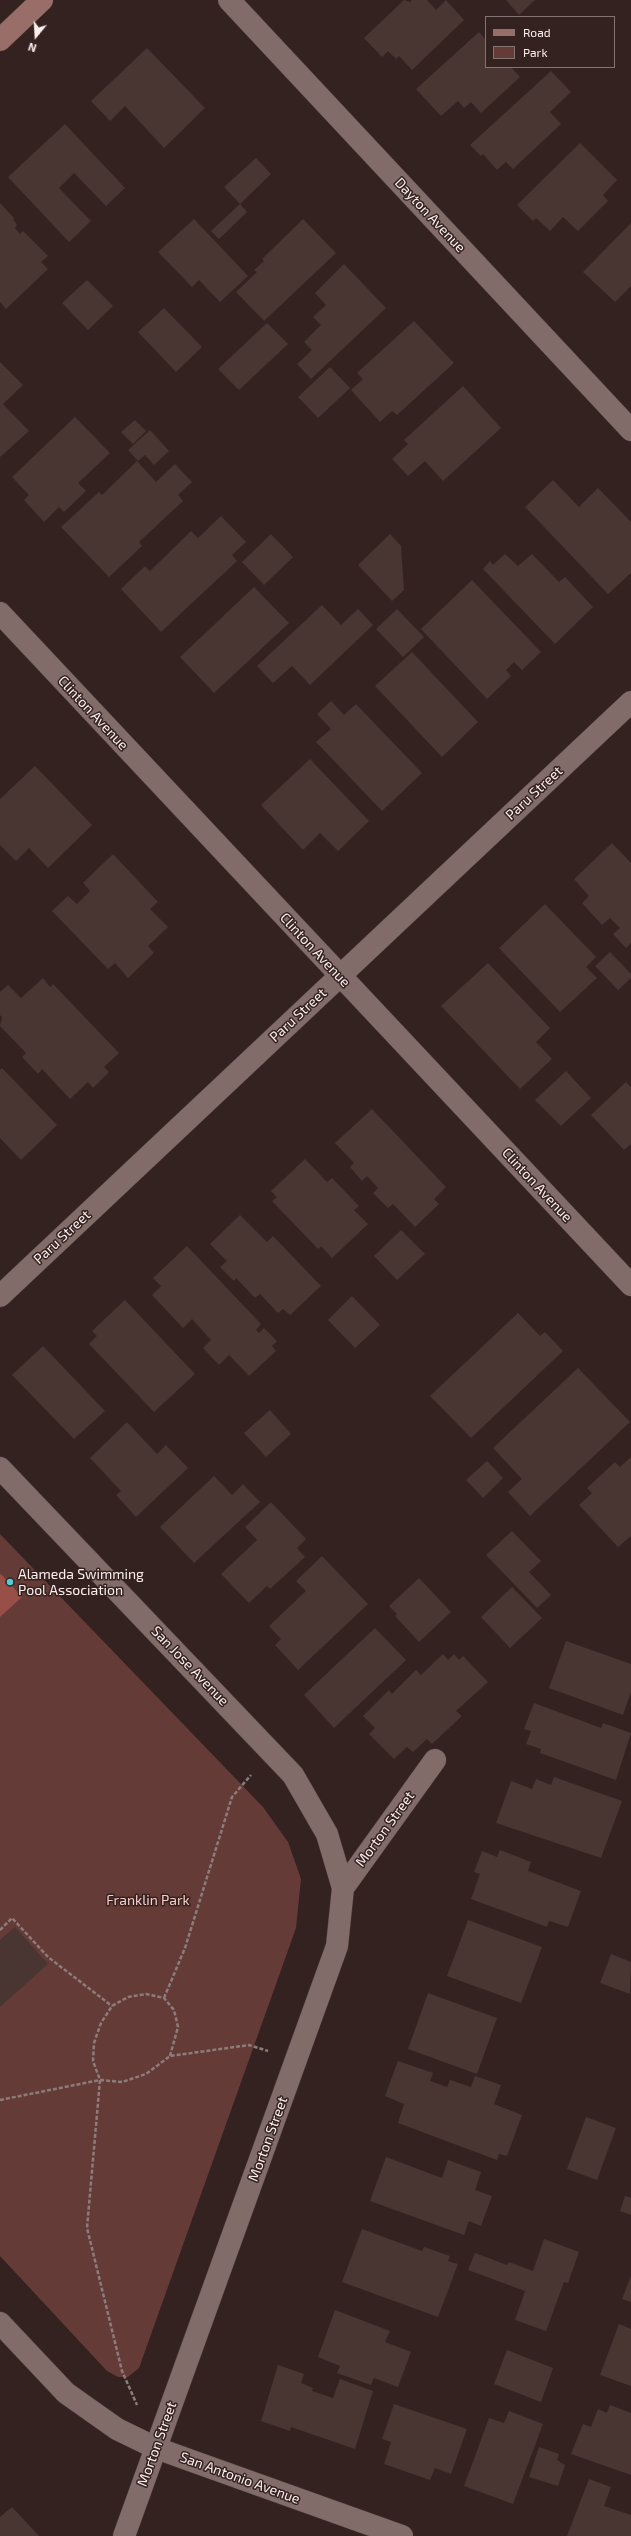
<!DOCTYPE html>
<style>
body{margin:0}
#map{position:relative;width:631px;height:2536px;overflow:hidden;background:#342220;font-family:"Exo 2",sans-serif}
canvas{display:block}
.legend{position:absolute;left:485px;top:16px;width:130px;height:52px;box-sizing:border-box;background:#342220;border:1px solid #847472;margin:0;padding:5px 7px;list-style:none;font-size:12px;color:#fcefed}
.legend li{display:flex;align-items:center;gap:8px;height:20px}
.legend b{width:20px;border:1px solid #847472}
.north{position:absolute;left:16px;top:16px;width:40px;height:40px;-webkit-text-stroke:3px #342220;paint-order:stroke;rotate:198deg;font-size:11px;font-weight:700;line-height:16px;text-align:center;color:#fcefed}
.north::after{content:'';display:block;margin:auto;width:14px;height:18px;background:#fcefed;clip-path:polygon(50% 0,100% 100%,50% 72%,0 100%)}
</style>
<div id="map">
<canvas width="631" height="2536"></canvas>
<ul class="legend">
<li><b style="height:5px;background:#996e69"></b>Road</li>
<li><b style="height:11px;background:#653b37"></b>Park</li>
</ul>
<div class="north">N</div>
</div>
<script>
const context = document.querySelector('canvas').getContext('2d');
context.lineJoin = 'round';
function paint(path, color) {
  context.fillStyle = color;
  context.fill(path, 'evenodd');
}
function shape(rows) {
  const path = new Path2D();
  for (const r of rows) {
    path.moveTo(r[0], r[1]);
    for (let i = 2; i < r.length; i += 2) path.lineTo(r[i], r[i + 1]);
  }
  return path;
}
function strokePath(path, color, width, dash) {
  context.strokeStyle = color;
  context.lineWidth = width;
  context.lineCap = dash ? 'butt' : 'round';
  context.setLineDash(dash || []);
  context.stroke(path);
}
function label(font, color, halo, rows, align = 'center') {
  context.font = font + ' "Exo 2",sans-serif';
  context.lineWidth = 3;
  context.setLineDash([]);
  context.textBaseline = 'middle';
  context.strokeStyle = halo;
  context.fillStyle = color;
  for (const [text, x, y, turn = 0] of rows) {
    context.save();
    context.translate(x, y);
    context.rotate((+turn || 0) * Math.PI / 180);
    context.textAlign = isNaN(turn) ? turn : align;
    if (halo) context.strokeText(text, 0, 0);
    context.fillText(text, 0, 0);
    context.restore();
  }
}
const green = shape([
 [0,1534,263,1807,288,1842,301,1879,296,1928,139,2368,128,2377,118,2377,107,2371,0,2256]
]);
const water = shape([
 [1,1574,22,1597,0,1617,0,1575]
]);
const building = shape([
 [404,0,410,2,412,0,427,0,436,10,446,0,464,20,412,70,399,56,396,59,388,51,382,57,364,38],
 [506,0,535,0,519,15],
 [479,32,486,40,486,67,511,67,520,77,481,113,471,102,464,108,458,101,441,116,416,89],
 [147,48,205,108,164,148,125,106,110,121,91,101],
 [551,71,571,92,550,112,561,124,513,169,506,162,497,170,483,154,481,156,470,145],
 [65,124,125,188,106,206,74,173,59,188,91,221,69,242,8,177],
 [580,143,617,180,603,195,608,201,578,231,563,217,550,231,536,218,533,221,517,205],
 [256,158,271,174,240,204,247,212,219,239,211,231,240,204,224,187],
 [0,203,14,218,13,219,17,225,15,228,20,234,23,231,48,256,41,262,48,269,6,309,0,302],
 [194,219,248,276,220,302,199,280,192,287,158,252],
 [303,219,336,253,264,321,236,292,257,272,254,270,264,261,262,259],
 [631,223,631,286,615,302,583,272],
 [344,264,386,308,311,379,297,364,312,350,304,342,321,325,313,317,326,305,315,293],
 [87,280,113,306,88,330,62,303],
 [164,308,202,347,176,372,138,332],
 [414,321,454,363,397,415,392,411,380,422,351,390,363,379,357,373],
 [267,323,288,344,239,390,218,369],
 [0,362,23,385,3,404,29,431,0,457],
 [330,367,350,388,318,418,298,397],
 [463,386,501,428,443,481,425,461,408,476,392,459,408,444,404,440],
 [75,417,110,453,78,483,86,491,64,512,59,507,44,522,24,500,29,495,12,477],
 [135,420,146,431,133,444,121,432],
 [150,430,169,451,154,465,145,455,138,461,128,450],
 [137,461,156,482,175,464,192,482,178,495,183,501,139,542,142,546,109,577,61,527,99,492,102,495],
 [553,480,579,507,598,488,631,522,631,573,608,594,525,507],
 [221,516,246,542,232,555,237,561,161,632,121,589,145,566,150,571,191,531,198,538],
 [271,534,293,557,264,585,242,562],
 [390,534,401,546,404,590,392,601,358,565],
 [505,554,518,566,532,554,559,582,565,577,593,607,555,644,483,569,490,561,493,565],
 [472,580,541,652,522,670,514,662,506,670,511,676,487,699,421,629],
 [254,587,289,623,214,693,180,657],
 [322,605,341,625,358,609,373,625,310,685,292,666,273,683,257,666],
 [397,609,424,637,403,657,376,629],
 [412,652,478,722,442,757,375,686],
 [331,701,344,715,356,704,422,773,382,811,316,742,331,729,317,714],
 [310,759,369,821,338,851,320,833,303,850,261,805],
 [35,766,92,825,48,868,29,848,16,861,0,845,0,799],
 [612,843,631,863,631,943,626,948,613,934,620,928,610,918,602,925,582,903,589,896,574,879],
 [113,854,158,902,150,909,168,927,148,946,154,953,128,978,115,963,108,969,52,911,68,896,77,904,90,891,83,883],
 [545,904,596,957,586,967,597,978,560,1012,499,948],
 [610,952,631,974,631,978,618,990,595,966],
 [488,963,550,1028,536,1042,552,1059,520,1089,441,1006],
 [43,978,50,987,53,984,119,1053,104,1067,109,1072,93,1088,88,1082,70,1099,42,1069,38,1074,22,1057,26,1053,0,1026,2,1017,0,1015,0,992,8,985,21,998],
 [2,1068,57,1125,21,1160,0,1138,0,1070],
 [566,1071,591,1098,561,1126,535,1100],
 [626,1082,631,1087,631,1144,624,1150,591,1115],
 [372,1109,446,1187,434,1199,439,1204,415,1227,393,1204,388,1208,373,1193,378,1188,367,1176,362,1181,350,1167,354,1163,335,1143],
 [305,1159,327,1182,332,1178,359,1206,354,1210,368,1224,332,1258,321,1246,318,1249,272,1201,277,1197,271,1191],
 [240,1215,267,1242,273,1236,321,1286,290,1315,283,1309,278,1313,260,1294,255,1298,236,1278,234,1281,220,1267,227,1261,210,1244],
 [401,1230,425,1254,397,1280,374,1256],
 [187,1246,261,1324,256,1330,259,1333,264,1328,277,1341,272,1346,276,1351,249,1376,229,1355,219,1365,203,1348,211,1340,192,1319,183,1328,152,1295,161,1286,153,1278],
 [352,1296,380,1325,355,1348,328,1320],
 [125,1300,195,1374,154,1412,89,1344,97,1336,92,1331],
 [518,1313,540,1336,545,1332,563,1351,471,1438,430,1396],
 [43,1346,105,1411,74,1439,12,1375],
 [578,1368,630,1422,530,1516,508,1492,522,1479,493,1448],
 [270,1410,291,1434,266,1457,244,1433],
 [127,1422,157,1454,166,1445,188,1468,136,1517,116,1495,121,1491,90,1458],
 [631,1457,631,1536,618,1547,579,1505,592,1493,587,1488,615,1462,620,1467],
 [487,1461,503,1478,483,1498,466,1480],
 [214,1476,232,1495,243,1484,260,1502,194,1563,160,1527],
 [271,1502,306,1539,297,1548,305,1557,270,1589,267,1586,249,1603,221,1574,257,1540,245,1527],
 [512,1531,541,1561,529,1572,551,1595,537,1608,486,1555],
 [322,1556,368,1604,298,1670,275,1645,281,1639,269,1626,306,1591,296,1581],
 [419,1578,451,1612,419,1642,395,1616,397,1614,389,1606],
 [512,1587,542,1618,510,1648,481,1617],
 [375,1628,406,1660,334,1728,304,1695],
 [566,1641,631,1664,631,1692,623,1715,549,1688],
 [443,1654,448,1660,454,1654,459,1660,463,1656,488,1682,456,1711,462,1716,432,1744,427,1739,413,1752,407,1747,394,1759,369,1734,375,1728,363,1716,389,1690,392,1694,416,1670,421,1675],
 [534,1703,601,1728,603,1723,631,1733,616,1780,540,1753,541,1749,526,1744,531,1731,524,1729],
 [554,1777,622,1801,601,1858,496,1823,511,1781,532,1789,536,1779,551,1785],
 [500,1850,531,1862,528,1871,581,1891,568,1927,549,1921,547,1927,471,1899,480,1874,474,1872,482,1851,497,1857],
 [468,1920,542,1947,521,2003,447,1976],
 [15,1927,48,1964,0,2007,0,1940],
 [611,1954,631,1962,630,1994,600,1983],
 [428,1993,497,2018,477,2074,408,2049],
 [398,2061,433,2073,430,2081,447,2087,450,2080,471,2087,475,2076,501,2085,494,2104,522,2115,507,2156,499,2154,497,2160,398,2123,404,2104,385,2096],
 [586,2117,616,2128,597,2180,567,2169],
 [386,2157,442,2178,448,2160,481,2172,475,2190,492,2196,481,2226,469,2221,464,2235,370,2201],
 [625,2196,631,2198,631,2215,620,2211],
 [362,2229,422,2251,424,2247,450,2256,448,2261,458,2264,438,2317,342,2282],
 [544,2239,579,2252,568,2283,564,2282,546,2331,515,2320,525,2291,468,2270,475,2253,507,2265,509,2262,533,2271],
 [631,2276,631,2302,622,2299],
 [335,2310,390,2331,385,2342,411,2352,398,2387,374,2378,371,2385,337,2373,340,2366,318,2357],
 [619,2324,631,2329,631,2386,600,2375],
 [507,2350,553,2368,541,2402,494,2384],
 [278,2365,304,2374,301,2383,313,2388,312,2391,333,2398,340,2379,373,2391,355,2449,291,2427,290,2431,261,2421],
 [394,2404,467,2429,451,2474,435,2468,430,2480,384,2464,391,2442,382,2439],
 [610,2405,631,2413,631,2475,571,2454,583,2424,591,2427,598,2409,607,2413],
 [509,2411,543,2424,513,2504,464,2486,489,2418,504,2423],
 [539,2447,559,2454,557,2460,565,2465,558,2486,529,2477],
 [589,2479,611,2487,604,2506,631,2515,631,2536,567,2536],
 [12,2507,39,2536,0,2536,0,2517]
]);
const path = shape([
 [0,1930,12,1918,48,1957,112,2006],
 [164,1998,185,1948,232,1797,251,1775],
 [170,2056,178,2027,174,2010,164,1998,146,1994,128,1997,112,2006,101,2023,94,2043,93,2061,100,2080,122,2082,146,2074,170,2056,249,2045,268,2051],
 [0,2100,100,2080,87,2228,122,2371,137,2405]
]);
const street = shape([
 [229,0,631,430],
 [0,613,631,1285],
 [0,1296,631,702],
 [0,1468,293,1775,327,1834,343,1888],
 [0,2323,66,2393,117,2429,156,2448,192,2461,402,2536],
 [124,2536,337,1946,343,1888,435,1760]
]);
const secondary = shape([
 [0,40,42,0]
]);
const markers = [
 [10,1582,4,"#53cbdb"]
];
const streetNames = [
 ["Dayton Avenue",430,215,47],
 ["Clinton Avenue",93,713,47],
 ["Paru Street",534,793,-43],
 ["Clinton Avenue",315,950,47],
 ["Paru Street",298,1015,-43],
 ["Clinton Avenue",537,1185,47],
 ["Paru Street",62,1237,-43],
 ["San Jose Avenue",190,1666,46],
 ["Morton Street",385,1829,-54],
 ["Morton Street",268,2139,-70],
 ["Morton Street",157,2444,-70],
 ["San Antonio Avenue",240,2478,20]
];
const poiNames = [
 ["Alameda Swimming",18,1574],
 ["Pool Association",18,1590]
];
const parkNames = [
 ["Franklin Park",148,1900]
];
paint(green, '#653b37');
paint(water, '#984f47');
paint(building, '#493633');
strokePath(street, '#4c3d3b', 23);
strokePath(secondary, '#4c3d3b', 23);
strokePath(path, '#8c7c7a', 2.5, [4, 2]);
strokePath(street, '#816c69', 22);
strokePath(secondary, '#996e69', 22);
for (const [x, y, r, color] of markers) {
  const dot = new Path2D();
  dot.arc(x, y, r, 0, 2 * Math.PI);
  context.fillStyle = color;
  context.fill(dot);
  strokePath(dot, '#342220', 1.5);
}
label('14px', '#fcefed', '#342220', streetNames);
label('14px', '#fcefed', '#342220', poiNames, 'left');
label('14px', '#fbcec8', '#342220', parkNames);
</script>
